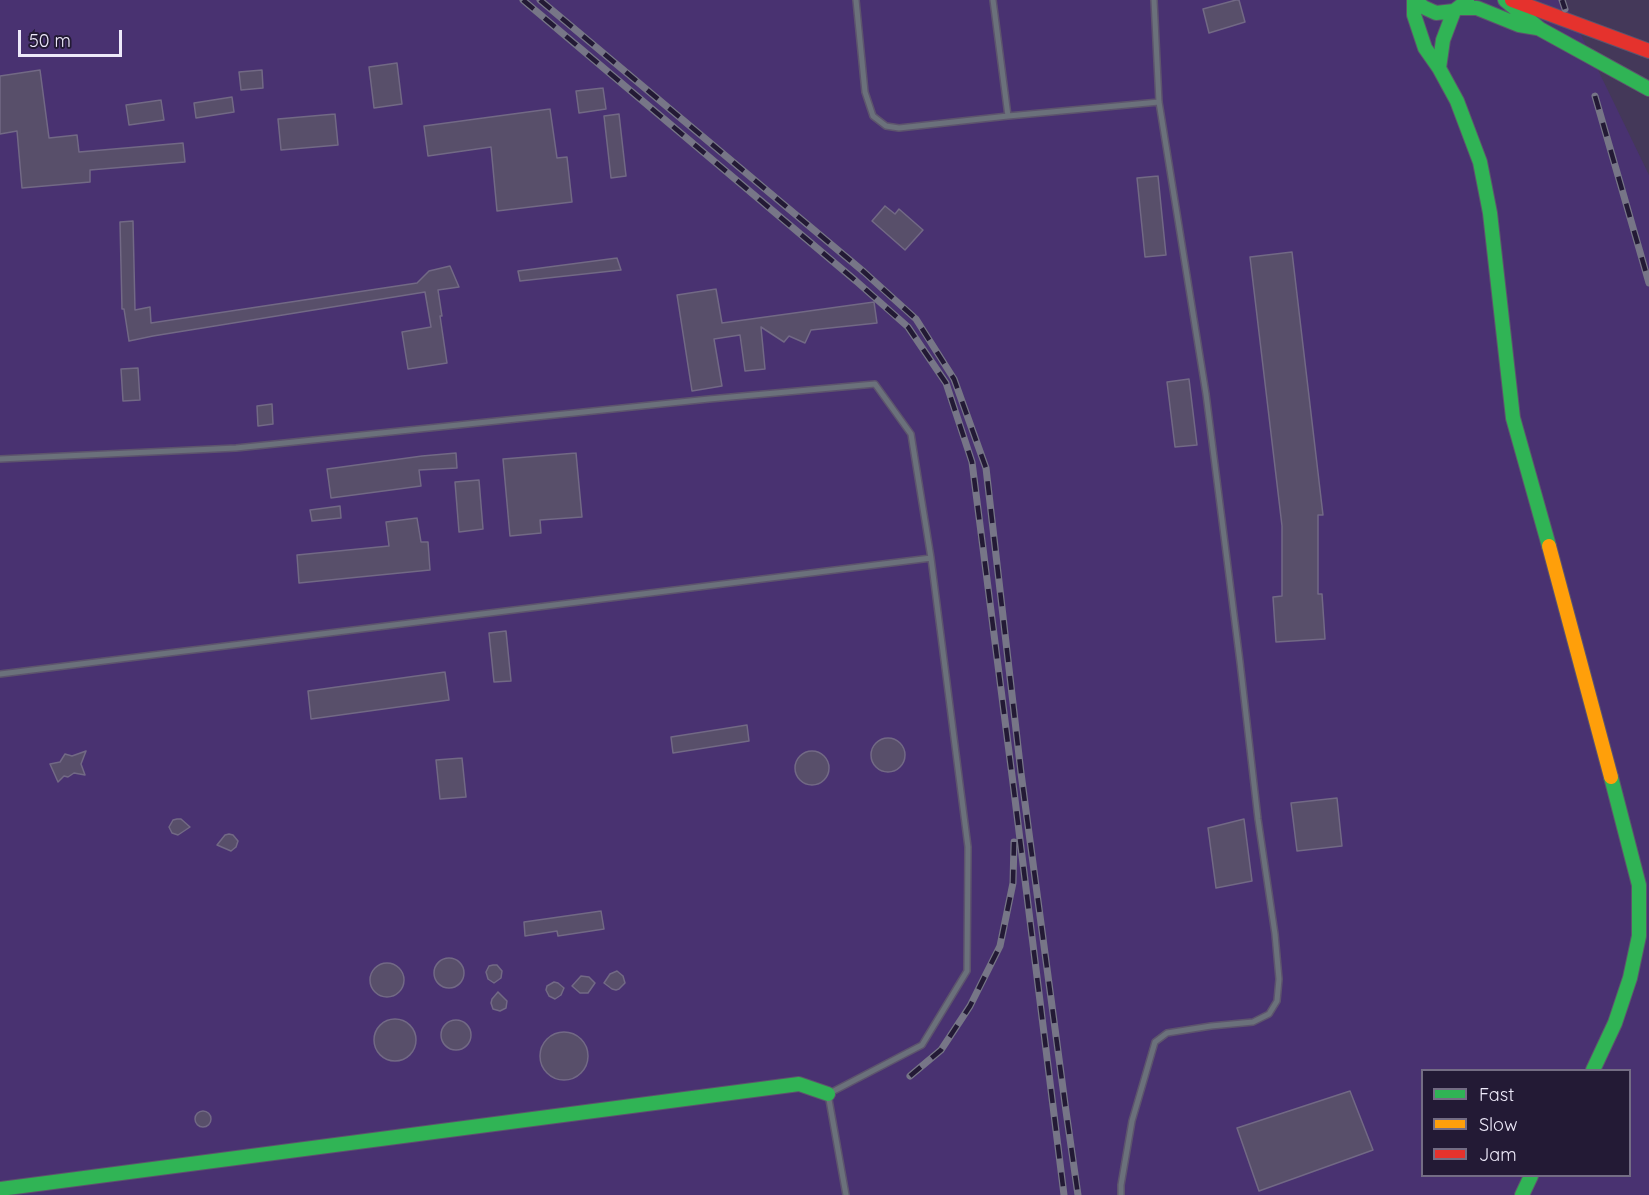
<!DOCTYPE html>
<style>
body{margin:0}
#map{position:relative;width:1649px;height:1195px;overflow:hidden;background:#443859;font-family:Quicksand,sans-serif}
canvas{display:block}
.legend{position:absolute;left:1421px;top:1069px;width:210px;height:108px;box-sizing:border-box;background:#231a35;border:2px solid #746d84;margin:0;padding:8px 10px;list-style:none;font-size:18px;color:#eeeafa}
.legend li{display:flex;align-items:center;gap:12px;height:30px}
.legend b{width:30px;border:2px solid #746d84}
.scale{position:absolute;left:18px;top:30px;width:104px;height:27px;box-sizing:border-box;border:3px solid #eeeafa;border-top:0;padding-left:8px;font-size:18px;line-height:21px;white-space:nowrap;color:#eeeafa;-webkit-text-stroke:4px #231a35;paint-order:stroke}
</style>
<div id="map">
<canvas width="1649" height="1195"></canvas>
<ul class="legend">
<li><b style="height:8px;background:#30b455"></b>Fast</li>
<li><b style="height:8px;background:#ff9f0a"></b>Slow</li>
<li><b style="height:8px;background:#e5322d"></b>Jam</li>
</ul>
<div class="scale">50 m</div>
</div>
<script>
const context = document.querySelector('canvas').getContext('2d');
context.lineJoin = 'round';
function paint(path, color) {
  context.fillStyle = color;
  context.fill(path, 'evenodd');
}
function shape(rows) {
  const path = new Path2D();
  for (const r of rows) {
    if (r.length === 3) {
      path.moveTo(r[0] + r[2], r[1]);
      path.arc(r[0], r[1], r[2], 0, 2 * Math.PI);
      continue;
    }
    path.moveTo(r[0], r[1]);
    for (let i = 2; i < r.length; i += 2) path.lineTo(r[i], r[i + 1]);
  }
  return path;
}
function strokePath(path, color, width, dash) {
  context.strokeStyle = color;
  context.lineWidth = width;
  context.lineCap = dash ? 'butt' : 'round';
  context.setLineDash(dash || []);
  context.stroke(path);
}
const built = shape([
 [0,0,1564,0,1649,175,1649,1195,0,1195],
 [1422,1070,1630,1070,1630,1176,1422,1176]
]);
const building = shape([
 [1236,0,1239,0,1245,22,1209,33,1203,9,1236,0],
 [397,63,402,104,374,108,369,67,397,63],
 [40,70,49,138,77,135,79,152,183,143,185,162,90,170,90,182,22,188,17,131,0,134,0,76,40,70],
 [262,70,263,88,241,90,239,72,262,70],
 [603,88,606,109,579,113,576,91,603,88],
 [232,97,234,112,196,118,194,103,232,97],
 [161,100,164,120,129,125,126,105,161,100],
 [550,109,557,158,567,157,572,202,497,211,491,147,428,156,424,126,550,109],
 [335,114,338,145,281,150,278,119,335,114],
 [619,114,626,176,611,178,604,116,619,114],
 [1158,176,1166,255,1145,257,1137,178,1158,176],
 [885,206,895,214,899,209,923,230,905,250,872,221,885,206],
 [133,221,135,310,150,307,151,323,417,283,429,271,450,266,459,287,438,290,442,316,440,316,447,363,408,369,402,332,431,327,425,292,153,336,129,341,124,309,122,309,120,222,133,221],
 [1292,252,1323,515,1318,515,1318,594,1322,594,1325,639,1276,642,1273,597,1282,596,1282,526,1250,257,1292,252],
 [617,258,621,270,520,281,518,271,617,258],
 [716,289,722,323,874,302,877,323,811,330,805,343,789,336,784,342,761,327,765,369,745,371,740,335,714,339,722,386,692,391,677,295,716,289],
 [138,368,140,400,123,401,121,369,138,368],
 [1189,379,1197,445,1175,447,1167,382,1189,379],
 [272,404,273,424,258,426,257,406,272,404],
 [456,453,457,468,419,470,421,486,331,498,327,469,422,456,456,453],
 [576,453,582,517,540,520,541,533,510,536,503,459,576,453],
 [479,480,483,529,459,532,455,482,479,480],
 [340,506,341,518,312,521,310,510,340,506],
 [417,518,421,542,428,542,430,570,299,583,297,555,389,546,386,522,417,518],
 [506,631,511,681,494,682,489,633,506,631],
 [445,672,449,700,311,719,308,691,445,672],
 [747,725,749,741,673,753,671,737,747,725],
 [888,755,17],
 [812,768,17],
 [86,751,81,764,85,775,74,773,68,777,64,776,58,782,50,764,60,762,65,754,72,756,86,751],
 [462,758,466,797,440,799,436,760,462,758],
 [1337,798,1342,846,1297,851,1291,803,1337,798],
 [177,819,181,819,190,827,178,835,172,833,169,827,173,820,177,819],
 [1244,819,1252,881,1216,888,1208,828,1244,819],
 [229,834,233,835,238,841,236,847,231,851,217,845,225,835,229,834],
 [601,911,604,929,558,936,557,931,525,936,524,922,601,911],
 [449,973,15],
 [387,980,17],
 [493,965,497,965,502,971,501,978,494,983,488,979,486,972,489,966,493,965],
 [617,971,623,976,625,983,619,989,616,990,612,989,604,983,610,974,617,971],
 [581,976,589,977,595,983,588,993,580,993,572,986,581,976],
 [554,982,558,983,564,988,561,995,555,999,549,996,546,990,547,986,554,982],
 [498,992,507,1001,506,1008,500,1011,493,1009,491,1003,492,999,498,992],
 [395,1040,21],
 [456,1035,15],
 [564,1056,24],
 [1350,1091,1373,1150,1259,1191,1237,1128,1350,1091],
 [203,1119,8]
]);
const lane = shape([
 [856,0,865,92,873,116,886,126,899,128,1008,116,1159,102],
 [993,0,1008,116],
 [0,459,236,448,709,399,875,384,911,434,931,558,968,847,967,971,922,1045,828,1094,846,1195],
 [0,674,931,558],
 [1121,1195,1121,1185,1132,1121,1155,1042,1167,1033,1211,1026,1253,1022,1269,1014,1277,1001,1279,979,1275,934,1258,819,1240,662,1206,394,1159,102,1154,0]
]);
const fast = shape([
 [1414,0,1414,15,1425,48,1439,68,1457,101,1480,162,1490,213,1513,418,1549,546],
 [1415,0,1423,7,1436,13,1454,11,1467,1],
 [1505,0,1540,29,1649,89],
 [1459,8,1477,8,1519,25,1537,28],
 [1439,68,1443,40,1454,11],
 [1593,1070,1615,1023,1630,978,1639,936,1639,885,1611,777],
 [0,1189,799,1084,828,1094],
 [1522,1195,1531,1176]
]);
const slow = shape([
 [1549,546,1611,777]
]);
const jam = shape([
 [1512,0,1649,51]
]);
const rail = shape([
 [523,0,856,281,908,327,946,383,972,462,1014,791,1064,1195],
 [540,0,864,272,916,319,954,379,986,468,1021,773,1066,1111,1078,1195],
 [1562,0,1565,9],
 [1595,96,1649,283],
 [910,1076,941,1050,970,1006,1000,946,1013,883,1014,842]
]);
paint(built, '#493271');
paint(building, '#584f6a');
strokePath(building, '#726985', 1.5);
strokePath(lane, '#5d546d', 8);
strokePath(fast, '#5d546d', 16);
strokePath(slow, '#5d546d', 16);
strokePath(jam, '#5d546d', 16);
strokePath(lane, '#6b717b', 5);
strokePath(fast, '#30b455', 14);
strokePath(slow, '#ff9f0a', 14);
strokePath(jam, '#e5322d', 14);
strokePath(rail, '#777687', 7);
strokePath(rail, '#231a35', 4.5, [14]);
</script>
